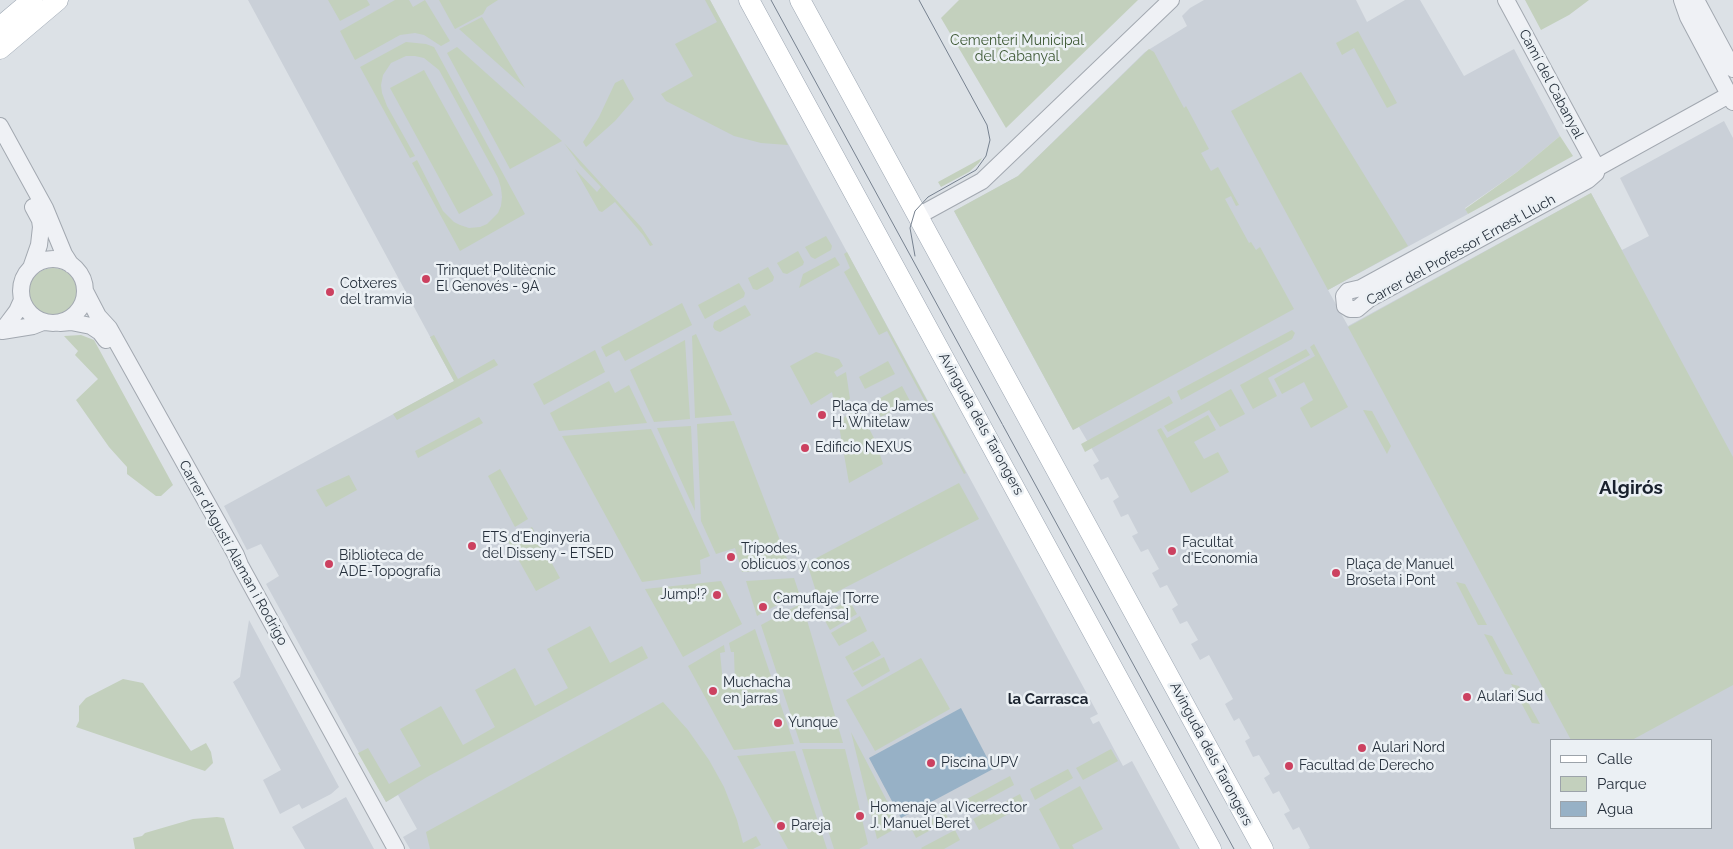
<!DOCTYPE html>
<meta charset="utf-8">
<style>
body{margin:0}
#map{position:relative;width:1733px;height:849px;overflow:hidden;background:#dce1e6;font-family:Raleway,sans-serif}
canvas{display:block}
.legend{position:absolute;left:1550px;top:739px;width:162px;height:90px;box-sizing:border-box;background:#ebf0f4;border:1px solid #9ca3aa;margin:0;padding:6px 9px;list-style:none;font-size:15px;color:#26303c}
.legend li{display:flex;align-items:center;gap:10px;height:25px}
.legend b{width:25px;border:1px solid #9ca3aa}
</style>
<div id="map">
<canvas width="1733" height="849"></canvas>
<ul class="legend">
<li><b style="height:6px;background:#fff"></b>Calle</li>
<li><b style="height:14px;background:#c3d0bd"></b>Parque</li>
<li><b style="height:14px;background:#97b1c6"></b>Agua</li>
</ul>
</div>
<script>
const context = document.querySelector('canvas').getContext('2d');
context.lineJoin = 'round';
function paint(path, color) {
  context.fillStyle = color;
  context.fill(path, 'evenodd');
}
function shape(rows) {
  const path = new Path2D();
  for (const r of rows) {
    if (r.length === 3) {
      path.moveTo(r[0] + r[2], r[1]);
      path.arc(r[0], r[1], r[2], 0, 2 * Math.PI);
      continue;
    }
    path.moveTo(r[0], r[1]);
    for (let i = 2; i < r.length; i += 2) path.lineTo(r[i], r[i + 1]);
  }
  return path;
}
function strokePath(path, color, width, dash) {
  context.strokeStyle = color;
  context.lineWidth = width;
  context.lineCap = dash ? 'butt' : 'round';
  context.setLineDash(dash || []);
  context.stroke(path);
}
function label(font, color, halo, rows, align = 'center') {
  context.font = font + ' Raleway,sans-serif';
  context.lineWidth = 5;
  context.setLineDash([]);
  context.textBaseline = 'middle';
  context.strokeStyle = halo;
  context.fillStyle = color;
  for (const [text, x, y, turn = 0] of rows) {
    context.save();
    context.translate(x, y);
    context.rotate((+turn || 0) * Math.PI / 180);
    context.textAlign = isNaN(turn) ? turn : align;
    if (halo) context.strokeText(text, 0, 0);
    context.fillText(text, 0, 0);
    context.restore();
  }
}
const built = shape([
 [248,0,710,0,1098,714,1090,718,1093,724,1099,721,1123,766,1132,761,1180,849,410,849,403,837,417,829,398,795,386,802,266,584,279,576,261,544,247,550,224,506,454,381],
 [1204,0,1356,0,1367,22,1405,0,1420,0,1464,76,1514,49,1560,136,1517,172,1465,208,1468,214,1328,290,1348,326,1591,193,1622,250,1649,236,1620,178,1724,121,1733,138,1733,849,1308,849,1310,848,1299,827,1293,830,1284,814,1290,811,1279,791,1273,794,1264,778,1270,774,1259,755,1253,757,1245,741,1250,738,1239,718,1234,721,1225,704,1233,699,1209,655,1200,660,1191,644,1198,640,1187,621,1180,624,1172,609,1178,605,1167,585,1160,588,1152,573,1159,569,1148,549,1141,552,1132,536,1138,533,1128,514,1121,517,1113,501,1119,497,1108,477,1101,480,1093,465,1099,461,1079,427,1073,430,954,211,1018,176,1145,52,1187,26,1182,16,1190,8],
 [1552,740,1712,740,1712,828,1552,828],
 [249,620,339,787,331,794,302,809,299,804,280,814,263,780,281,770,233,682,240,677],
 [346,797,374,849,305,849,292,827]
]);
const green = shape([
 [328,0,367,0,370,5,340,21],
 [395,0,409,0,413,7,425,0,450,41,441,46,424,35,415,33,400,35,355,60,340,31],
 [439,0,498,0,487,7,483,14,455,29],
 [705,0,710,0,788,145,761,143,734,136,666,101,661,94,693,76,675,44,717,22],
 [959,0,1138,0,1006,128,941,18],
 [1525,0,1589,0,1569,15,1541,30],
 [482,17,525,88,459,29],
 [1358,31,1397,103,1387,108,1354,48,1342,55,1336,43],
 [406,42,426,44,434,47,525,214,460,251,412,163,417,160,443,211,454,222,460,225,469,228,480,227,487,224,498,213,501,206,502,197,501,188,498,178,439,70,424,58,415,56,406,56,391,63,383,75,381,85,382,93,387,106,415,156,410,158,360,67],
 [457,47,562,141,510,169,447,53],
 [1149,49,1154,52,1184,108,1186,106,1209,149,1201,153,1211,171,1218,167,1239,205,1236,206,1231,196,1225,199,1249,243,1251,242,1256,250,1260,247,1294,309,1073,430,954,211,1018,176],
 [424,70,493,195,459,214,390,88],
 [1301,72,1408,246,1328,290,1231,111],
 [623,79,634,99,615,121,586,147,583,142,599,117,615,83],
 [1560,136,1573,156,1468,214,1465,209,1517,172],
 [564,143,641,227,653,245,650,246,643,235,615,202,602,212,599,211,575,169,597,192,601,187,580,165],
 [982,158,979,163,969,172,941,187,938,182],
 [1591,193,1733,457,1733,685,1632,740,1571,740,1348,327],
 [826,236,832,246,831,250,815,259,811,257,805,247],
 [798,251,804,262,803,265,787,274,783,273,777,263],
 [847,252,966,473,964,474,887,331,879,335,844,272,850,268,844,254],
 [835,257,840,265,799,288,803,274],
 [768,267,774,277,773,281,757,290,753,289,748,278],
 [53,292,24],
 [739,283,745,293,744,297,705,319,698,305],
 [682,303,692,325,625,361,619,350,606,357,601,347],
 [745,305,751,315,720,332,715,330,713,327,714,322],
 [1292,330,1295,333,1292,339,1181,400,1177,391],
 [696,334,732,415,695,418,692,336],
 [81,335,94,340,173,485,161,496,156,496,127,474,127,467,109,447,76,400,98,379,75,355,78,351,64,336],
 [434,335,458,379,494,359,498,365,397,420,393,414,454,381,430,337],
 [685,340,690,419,654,422,630,370],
 [1314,344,1348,407,1311,428,1300,408,1313,400,1304,382,1282,394,1274,379,1315,356,1310,347],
 [1306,349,1310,355,1268,378,1277,396,1253,409,1240,385],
 [595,350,605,372,544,405,533,384],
 [816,352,839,359,843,366,834,372,837,377,846,372,850,399,835,407,832,392,811,405,790,366],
 [888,361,895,374,865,389,859,377],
 [609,381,615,393,629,385,647,423,559,431,550,413],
 [902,386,910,401,881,417,873,402],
 [1231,389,1245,414,1220,427,1209,410,1168,432,1164,426],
 [1169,396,1173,403,1085,452,1081,444],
 [859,409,876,442,883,464,849,483,839,426,844,417],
 [1363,410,1372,411,1391,446,1387,454],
 [1208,415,1216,430,1194,442,1204,459,1218,452,1229,472,1191,493,1157,430,1161,428,1167,438],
 [479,417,483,423,418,458,415,451],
 [734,421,791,569,742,572,735,548,716,554,701,521,697,424],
 [691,426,695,511,657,428],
 [651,429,710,556,700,560,701,574,642,582,562,436],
 [500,469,528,519,515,527,488,476],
 [349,475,357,490,326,507,316,490],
 [959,483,979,519,819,601,807,563],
 [532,527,560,578,536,591,508,541],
 [794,578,799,593,757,616,746,581],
 [721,581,742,624,683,657,645,589],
 [1456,582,1465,584,1487,625,1478,625],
 [849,600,857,614,830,630,822,615],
 [802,603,843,743,800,743,761,625],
 [860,616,867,631,839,646,831,633],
 [590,626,610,663,642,646,648,658,427,777,386,802,358,753,368,748,389,784,421,766,400,729,441,706,463,745,495,727,475,690,515,668,535,706,568,688,547,649],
 [755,629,794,744,734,750,688,666,724,645,725,652,720,653,723,683,728,687,735,686,734,652,731,652,729,643],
 [1484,634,1492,636,1513,675,1505,674],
 [873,641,881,655,853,671,845,657],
 [884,657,890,671,862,687,853,673],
 [921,658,950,709,875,751,846,700],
 [123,679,143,683,191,751,206,743,211,752,213,763,205,771,76,727,79,721,79,706,86,698],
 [1511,684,1519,686,1540,724,1532,723],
 [663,702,688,730,709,760,724,787,737,820,743,843,756,836,761,845,753,849,430,849,426,832],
 [851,732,900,826,877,839],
 [802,749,845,749,868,844,859,849,834,849],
 [1111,749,1118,761,1083,780,1076,768],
 [795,751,827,849,788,849,737,756],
 [1068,769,1073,778,1035,800,1030,789],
 [1010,776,1014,785,968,810,963,801],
 [1080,786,1103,829,1072,845,1074,849,1060,849,1039,809],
 [1020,794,1025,805,979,830,973,819],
 [945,812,949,820,916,838,912,830],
 [217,817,224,818,234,849,135,849,133,838,142,836,145,833,193,819],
 [955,830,960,840,944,849,922,849,921,848]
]);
const water = shape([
 [961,708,993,769,901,818,869,758]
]);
const minor = shape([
 [1506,0,1597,168],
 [1682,0,1688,17,1733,102],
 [1696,0,1733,69],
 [0,126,45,208,64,254,71,265],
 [1597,168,1592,164,1586,165,1361,288,1348,291,1344,296,1345,306,1350,309,1357,309,1369,299,1588,180,1596,173,1597,168,1729,95],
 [918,216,982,181,1171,0],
 [53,291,32],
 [31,268,39,245,41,227,40,220,33,207],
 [85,291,98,316,109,328,236,555,240,565,396,849],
 [22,300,17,311,2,331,33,326,43,322],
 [60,323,71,322,91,326,100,332,106,340]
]);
const major = shape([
 [749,0,1211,849],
 [800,0,1263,849],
 [0,27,32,0],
 [0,49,58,0]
]);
const tram = shape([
 [771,0,1234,849],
 [915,256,910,228,915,211,928,197,976,170,986,156,990,140,987,125,919,0]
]);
const markers = [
 [426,279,5,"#cc4160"],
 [330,292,5,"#cc4160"],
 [822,415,5,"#cc4160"],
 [805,448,5,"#cc4160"],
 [472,546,5,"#cc4160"],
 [1172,551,5,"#cc4160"],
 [731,557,5,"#cc4160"],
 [329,564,5,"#cc4160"],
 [1336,573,5,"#cc4160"],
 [717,595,5,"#cc4160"],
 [763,607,5,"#cc4160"],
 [713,691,5,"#cc4160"],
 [1467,697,5,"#cc4160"],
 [778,723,5,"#cc4160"],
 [1362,748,5,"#cc4160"],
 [931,763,5,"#cc4160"],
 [1289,766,5,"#cc4160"],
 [860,816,5,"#cc4160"],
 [781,826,5,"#cc4160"]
];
const parkNames = [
 ["Cementeri Municipal",1017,41],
 ["del Cabanyal",1017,57]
];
const streetNames = [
 ["Camí del Cabanyal",1551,84,62],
 ["Carrer del Professor Ernest Lluch",1461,250,-29],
 ["Avinguda dels Tarongers",981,424,61],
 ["Carrer d'Agustí Alaman i Rodrigo",233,553,61],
 ["Avinguda dels Tarongers",1211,754,62]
];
const poiNames = [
 ["Trinquet Politècnic",436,271],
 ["El Genovés - 9A",436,287],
 ["Cotxeres",340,284],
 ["del tramvia",340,300],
 ["Plaça de James",832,407],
 ["H. Whitelaw",832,423],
 ["Edificio NEXUS",815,448],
 ["ETS d'Enginyeria",482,538],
 ["del Disseny - ETSED",482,554],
 ["Facultat",1182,543],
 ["d'Economia",1182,559],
 ["Trípodes,",741,549],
 ["oblicuos y conos",741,565],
 ["Biblioteca de",339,556],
 ["ADE-Topografía",339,572],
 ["Plaça de Manuel",1346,565],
 ["Broseta i Pont",1346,581],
 ["Jump!?",707,595,"right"],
 ["Camuflaje [Torre",773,599],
 ["de defensa]",773,615],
 ["Muchacha",723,683],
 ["en jarras",723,699],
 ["Aulari Sud",1477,697],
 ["Yunque",788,723],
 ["Aulari Nord",1372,748],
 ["Piscina UPV",941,763],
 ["Facultad de Derecho",1299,766],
 ["Homenaje al Vicerrector",870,808],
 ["J. Manuel Beret",870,824],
 ["Pareja",791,826]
];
const neighbourhoodNames = [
 ["la Carrasca",1048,699]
];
const districtNames = [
 ["Algirós",1631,488]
];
paint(built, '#cad0d8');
paint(green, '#c3d0bd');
paint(water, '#97b1c6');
strokePath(minor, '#a2a8b0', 18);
strokePath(major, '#9ca6b2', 21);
strokePath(minor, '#eff1f5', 16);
strokePath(major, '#fff', 20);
strokePath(tram, '#76818f', 1);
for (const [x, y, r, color] of markers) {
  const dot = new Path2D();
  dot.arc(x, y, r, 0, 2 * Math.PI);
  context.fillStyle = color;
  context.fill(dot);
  strokePath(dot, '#ebf0f4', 2);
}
label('14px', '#3d5834', '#ebf0f4', parkNames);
label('14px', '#26303c', '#ebf0f4', streetNames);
label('14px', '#26303c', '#ebf0f4', poiNames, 'left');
label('bold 15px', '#19212d', '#ebf0f4', neighbourhoodNames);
label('bold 19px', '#19212d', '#ebf0f4', districtNames);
</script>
